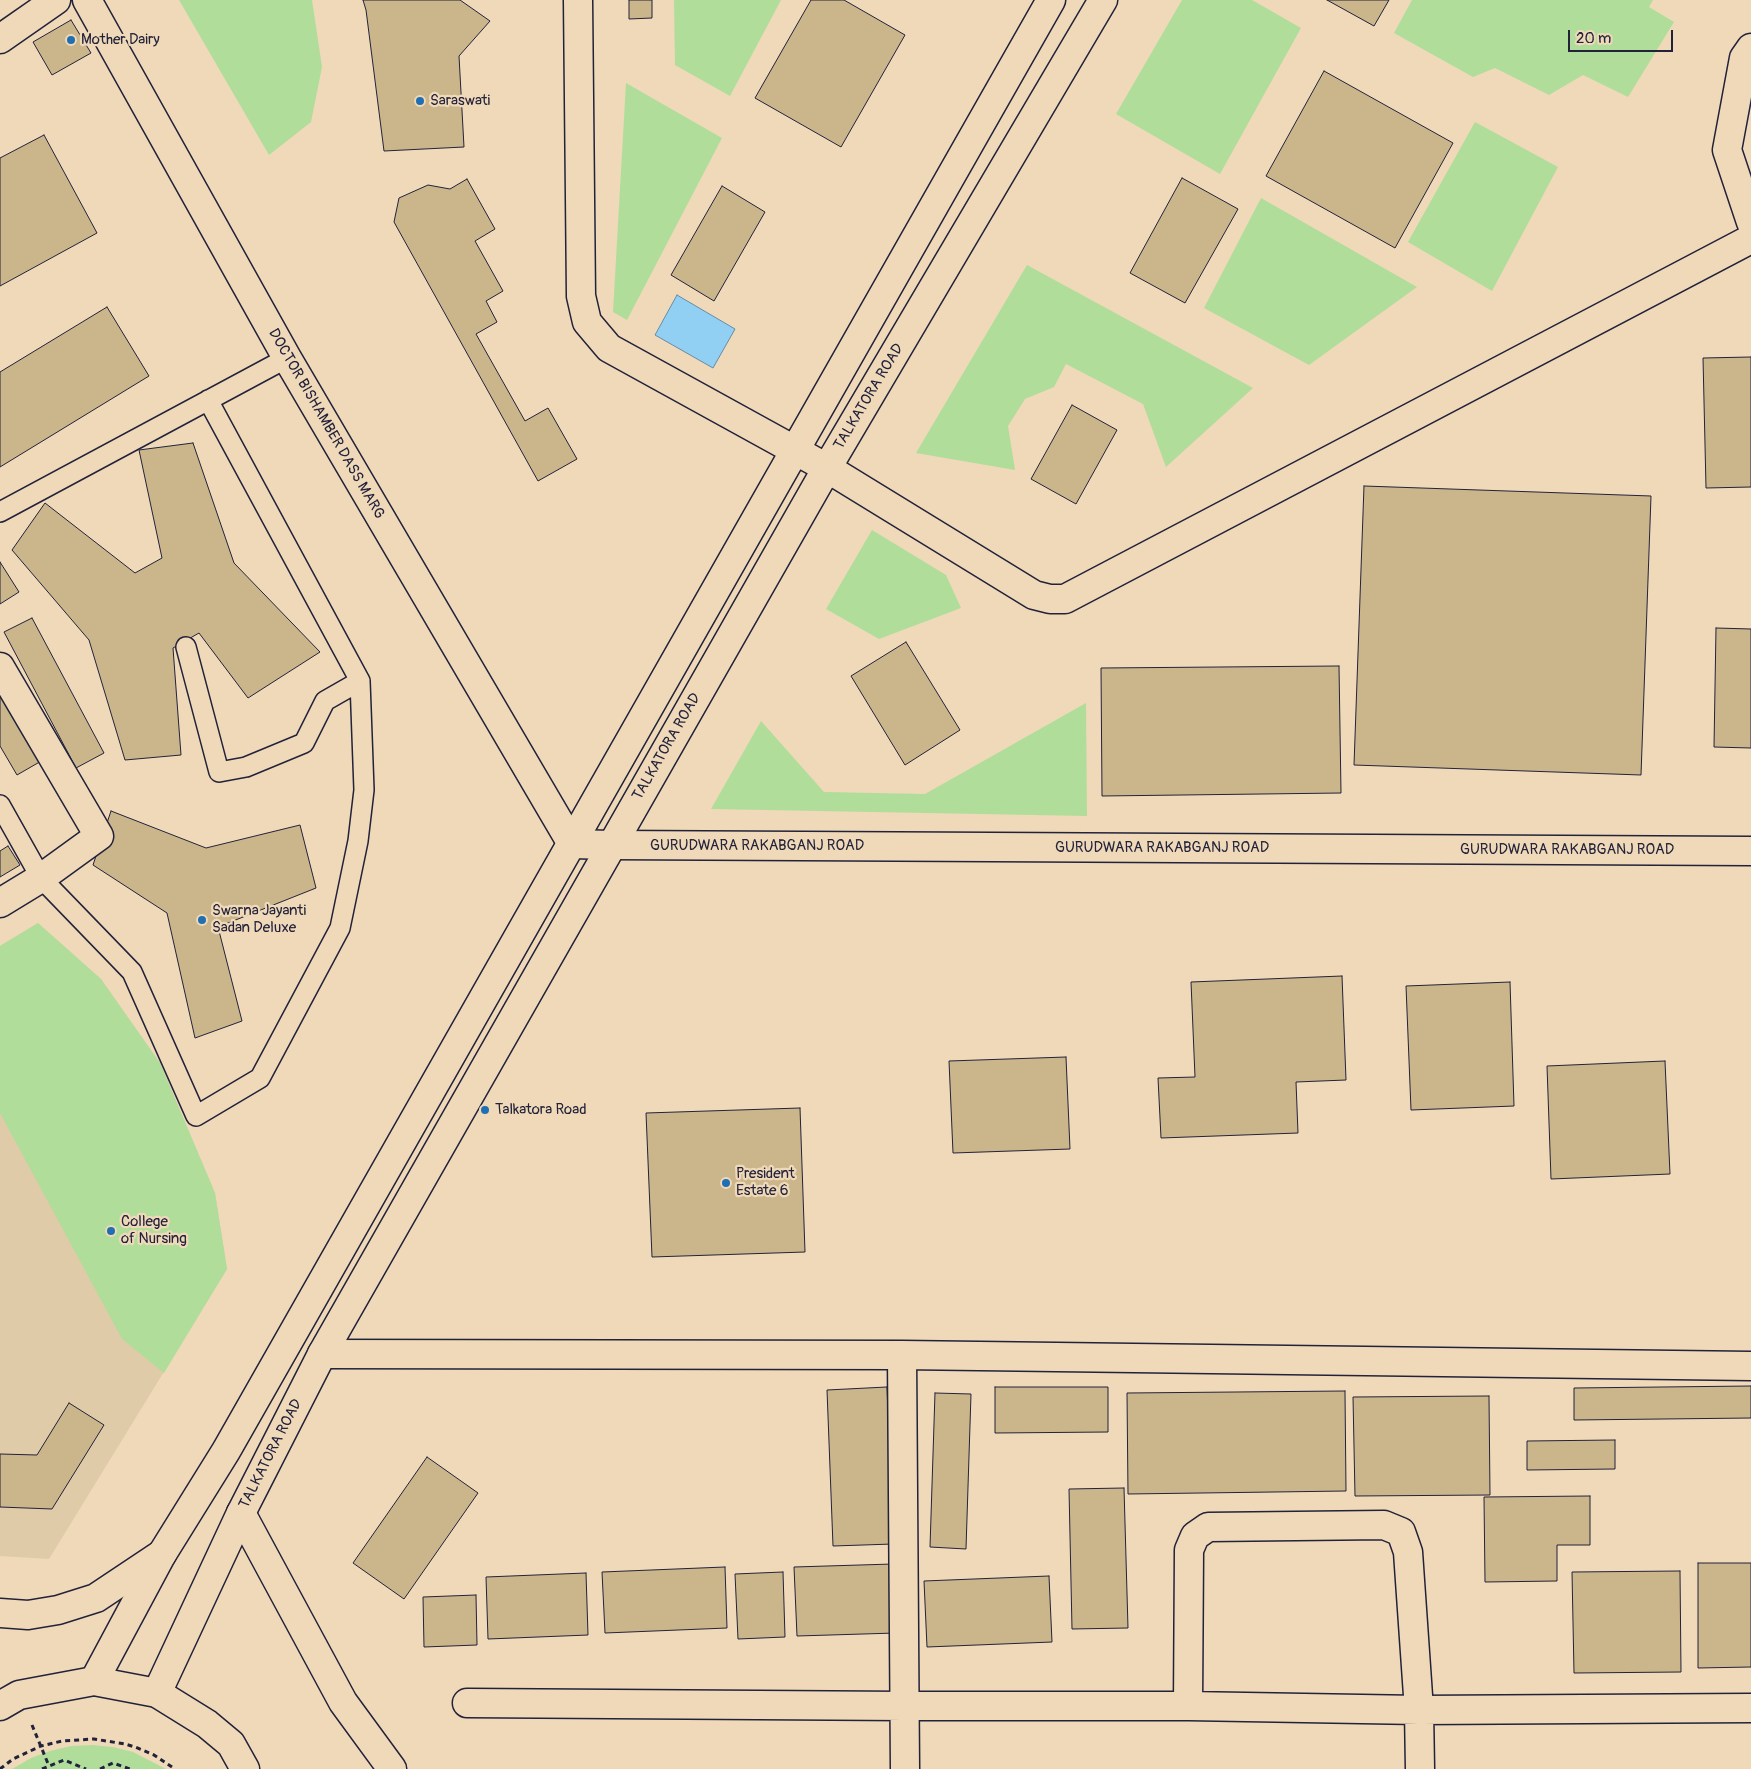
<!DOCTYPE html>
<style>
body{margin:0}
#map{position:relative;width:1751px;height:1769px;overflow:hidden;background:#efd9b8;font-family:Pangolin,sans-serif}
canvas{display:block}
.scale{position:absolute;left:1568px;top:30px;width:105px;height:22px;box-sizing:border-box;border:2px solid #22223b;border-top:0;padding-left:6px;font-size:15px;line-height:18px;white-space:nowrap;color:#22223b;-webkit-text-stroke:4px #efd9b8;paint-order:stroke}
</style>
<div id="map">
<canvas width="1751" height="1769"></canvas>
<div class="scale">20 m</div>
</div>
<script>
const context = document.querySelector('canvas').getContext('2d');
context.lineJoin = 'round';
function paint(path, color) {
  context.fillStyle = color;
  context.fill(path, 'evenodd');
}
function shape(rows) {
  const path = new Path2D();
  for (const r of rows) {
    path.moveTo(r[0], r[1]);
    for (let i = 2; i < r.length; i += 2) path.lineTo(r[i], r[i + 1]);
  }
  return path;
}
function strokePath(path, color, width, dash) {
  context.strokeStyle = color;
  context.lineWidth = width;
  context.lineCap = dash ? 'butt' : 'round';
  context.setLineDash(dash || []);
  context.stroke(path);
}
function label(font, color, halo, rows, align = 'center') {
  context.font = font + ' Pangolin,sans-serif';
  context.lineWidth = 4.5;
  context.setLineDash([]);
  context.textBaseline = 'middle';
  context.strokeStyle = halo;
  context.fillStyle = color;
  for (const [text, x, y, turn = 0] of rows) {
    context.save();
    context.translate(x, y);
    context.rotate((+turn || 0) * Math.PI / 180);
    context.textAlign = isNaN(turn) ? turn : align;
    if (halo) context.strokeText(text, 0, 0);
    context.fillText(text, 0, 0);
    context.restore();
  }
}
const built = shape([
 [38,923,101,979,160,1063,215,1193,227,1269,49,1559,0,1556,0,946]
]);
const green = shape([
 [179,0,312,0,322,67,311,122,269,155],
 [674,0,781,0,730,96,675,65],
 [1182,0,1252,0,1301,28,1220,174,1116,114],
 [1412,0,1653,0,1649,7,1674,22,1628,97,1583,75,1549,95,1495,68,1473,77,1394,33],
 [626,83,722,138,627,320,613,312],
 [1475,122,1558,167,1492,291,1408,242],
 [1261,198,1417,287,1309,365,1204,308],
 [1027,265,1253,388,1166,467,1143,404,1066,364,1054,387,1025,399,1008,426,1015,470,916,453],
 [872,530,946,575,961,608,879,639,826,609],
 [1086,703,1087,816,711,809,761,721,824,792,925,794],
 [38,923,101,979,160,1063,215,1193,227,1269,164,1373,122,1339,0,1113,0,946],
 [92,1745,113,1747,133,1752,166,1769,12,1769,31,1758,50,1751,71,1746]
]);
const water = shape([
 [677,295,735,329,713,368,655,335,677,295]
]);
const building = shape([
 [363,0,460,0,490,21,459,56,464,147,384,151,366,10,363,0],
 [629,0,652,0,652,18,629,19,629,0],
 [811,0,844,0,905,35,841,147,755,98,811,0],
 [1327,0,1389,0,1374,26,1327,0],
 [71,20,91,53,52,75,33,42,71,20],
 [1324,71,1453,143,1395,248,1266,176,1324,71],
 [44,135,97,233,0,286,0,158,44,135],
 [1182,178,1238,209,1185,303,1130,273,1182,178],
 [467,179,495,229,475,241,503,291,486,301,497,322,476,334,525,421,548,408,577,459,538,481,394,222,399,198,428,185,450,189,467,179],
 [722,186,765,212,714,301,671,275,722,186],
 [107,307,149,376,0,467,0,372,107,307],
 [1751,357,1751,487,1706,488,1703,358,1751,357],
 [1072,405,1117,430,1076,504,1031,479,1072,405],
 [193,443,234,563,320,652,248,698,199,633,173,648,181,755,125,760,89,640,12,550,45,503,135,573,162,558,139,450,193,443],
 [1364,486,1651,496,1641,775,1354,765,1364,486],
 [0,562,19,592,0,604,0,562],
 [32,618,104,753,76,768,4,632,32,618],
 [1716,628,1751,629,1751,748,1714,747,1716,628],
 [906,642,960,730,905,765,851,676,906,642],
 [1339,666,1341,793,1102,796,1101,668,1339,666],
 [0,686,43,760,17,775,0,746,0,686],
 [111,811,206,848,300,825,316,888,218,927,242,1021,195,1038,167,913,93,865,111,811],
 [8,846,20,865,0,877,0,851,8,846],
 [1342,976,1346,1080,1296,1082,1298,1133,1161,1138,1158,1078,1195,1077,1191,982,1342,976],
 [1510,982,1514,1106,1411,1110,1406,986,1510,982],
 [1066,1057,1070,1149,953,1153,949,1061,1066,1057],
 [1665,1061,1670,1174,1551,1179,1547,1066,1665,1061],
 [800,1108,805,1252,652,1257,646,1113,800,1108],
 [1751,1386,1751,1418,1574,1420,1574,1388,1751,1386],
 [887,1387,893,1544,833,1546,827,1390,887,1387],
 [995,1387,1108,1387,1108,1432,995,1433,995,1387],
 [1345,1391,1346,1491,1128,1494,1127,1393,1345,1391],
 [935,1393,971,1394,966,1549,930,1547,935,1393],
 [1489,1396,1490,1495,1355,1496,1353,1397,1489,1396],
 [69,1403,104,1425,52,1509,0,1507,0,1454,37,1455,69,1403],
 [1615,1440,1615,1469,1527,1470,1527,1441,1615,1440],
 [427,1457,478,1493,404,1599,353,1563,427,1457],
 [1124,1488,1128,1628,1072,1629,1069,1489,1124,1488],
 [1590,1496,1590,1545,1557,1545,1557,1581,1485,1582,1484,1497,1590,1496],
 [1698,1563,1751,1563,1751,1667,1698,1668,1698,1563],
 [893,1564,896,1633,797,1636,794,1567,893,1564],
 [725,1567,727,1628,605,1633,602,1572,725,1567],
 [1680,1571,1681,1672,1574,1673,1572,1572,1680,1571],
 [783,1572,785,1637,738,1639,735,1574,783,1572],
 [586,1573,588,1635,488,1639,486,1577,586,1573],
 [1049,1576,1052,1642,927,1647,924,1581,1049,1576],
 [476,1595,477,1645,424,1647,423,1597,476,1595]
]);
const path = shape([
 [32,1725,49,1766],
 [0,1769,13,1759,41,1746,62,1741,94,1739,125,1744,135,1747,154,1755,175,1769],
 [42,1769,64,1760,86,1769],
 [100,1769,113,1763,130,1769]
]);
const service = shape([
 [0,512,287,358],
 [186,647,219,772,246,767,304,743,325,701,360,681],
 [0,805,41,878,132,972,196,1116,260,1078,340,928,358,841,364,790,360,681,208,400]
]);
const minor = shape([
 [87,0,287,358,572,844,611,845,1751,851],
 [578,0,581,296,587,322,609,348,827,468,1034,595,1050,599,1065,599,1751,239],
 [0,39,56,0],
 [1751,48,1744,58,1727,150,1751,222],
 [0,667,99,836,41,878,0,903],
 [322,1354,902,1355,1751,1366],
 [902,1355,905,1769],
 [241,1513,343,1702,392,1769],
 [467,1703,904,1706,1188,1706,1419,1710,1751,1708],
 [1188,1706,1189,1550,1195,1536,1208,1527,1384,1525,1401,1532,1408,1552,1419,1710,1420,1769]
]);
const tertiary = shape([
 [94,1681,162,1554,226,1451,1051,0],
 [157,1693,241,1513,322,1354,827,468,1103,0]
]);
const secondary = shape([
 [0,1613,28,1615,58,1610,96,1598,162,1554],
 [0,1706,19,1695,94,1681,157,1693,207,1724,231,1744,245,1769]
]);
const markers = [
 [71,40,5,"#1f6fb2"],
 [420,101,5,"#1f6fb2"],
 [202,920,5,"#1f6fb2"],
 [485,1110,5,"#1f6fb2"],
 [726,1183,5,"#1f6fb2"],
 [111,1231,5,"#1f6fb2"]
];
const poiNames = [
 ["Mother Dairy",81,40],
 ["Saraswati",430,101],
 ["Swarna Jayanti",212,911],
 ["Sadan Deluxe",212,928],
 ["Talkatora Road",495,1110],
 ["President",736,1174],
 ["Estate 6",736,1191],
 ["College",121,1222],
 ["of Nursing",121,1239]
];
const streetNames = [
 ["TALKATORA ROAD",869,397,-59],
 ["DOCTOR BISHAMBER DASS MARG",326,424,60],
 ["TALKATORA ROAD",667,747,-60],
 ["GURUDWARA RAKABGANJ ROAD",757,846],
 ["GURUDWARA RAKABGANJ ROAD",1162,848],
 ["GURUDWARA RAKABGANJ ROAD",1567,850],
 ["TALKATORA ROAD",271,1454,-63]
];
paint(built, '#e0cba8');
paint(green, '#b1dd9b');
paint(water, '#92d0f3');
strokePath(water, '#658aa9', 1);
paint(building, '#cbb58b');
strokePath(building, '#22223b', 1);
strokePath(service, '#22223b', 22);
strokePath(minor, '#22223b', 31);
strokePath(tertiary, '#22223b', 31);
strokePath(secondary, '#22223b', 31);
strokePath(path, '#22223b', 3, [5, 4]);
strokePath(service, '#efd9b8', 19);
strokePath(minor, '#efd9b8', 28);
strokePath(tertiary, '#efd9b8', 28);
strokePath(secondary, '#efd9b8', 28);
for (const [x, y, r, color] of markers) {
  const dot = new Path2D();
  dot.arc(x, y, r, 0, 2 * Math.PI);
  context.fillStyle = color;
  context.fill(dot);
  strokePath(dot, '#efd9b8', 2);
}
label('15px', '#22223b', '#efd9b8', poiNames, 'left');
label('15px', '#22223b', '#efd9b8', streetNames);
</script>
